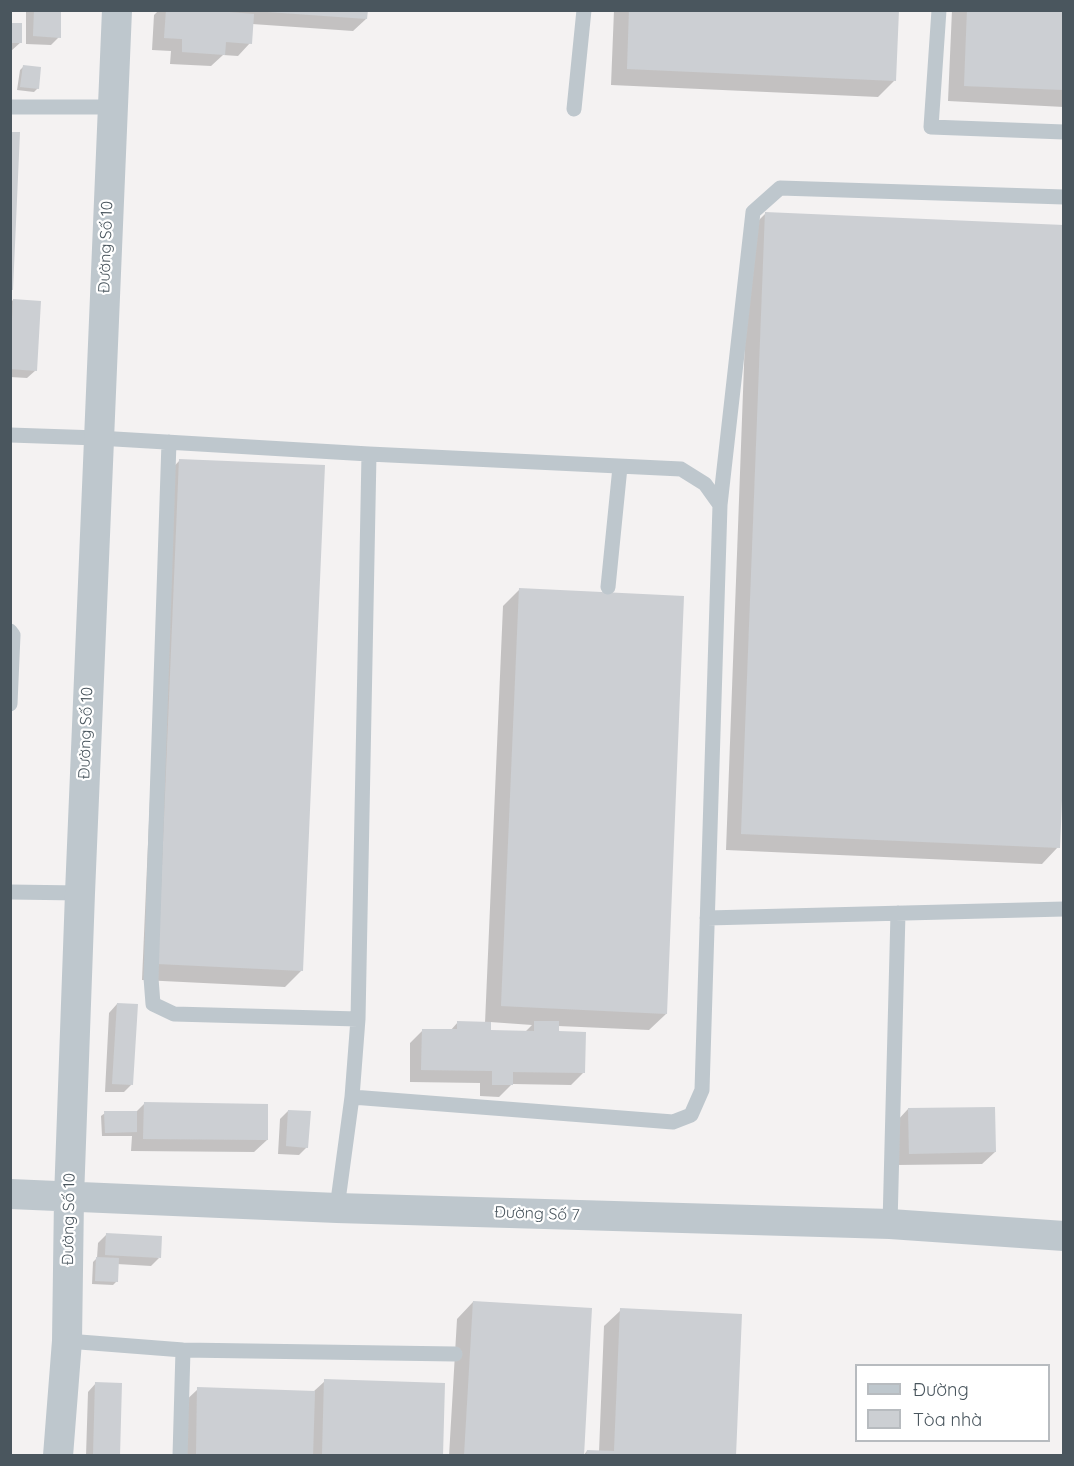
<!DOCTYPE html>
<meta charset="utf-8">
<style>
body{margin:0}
#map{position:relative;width:1074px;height:1466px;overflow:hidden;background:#f4f2f2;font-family:Quicksand,sans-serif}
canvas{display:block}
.frame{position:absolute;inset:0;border:12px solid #4a565e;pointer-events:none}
.legend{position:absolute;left:855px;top:1364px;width:195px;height:78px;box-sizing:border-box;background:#fff;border:2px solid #b7bbbf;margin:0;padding:8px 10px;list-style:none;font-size:18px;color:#4a565e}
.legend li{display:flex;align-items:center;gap:12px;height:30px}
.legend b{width:30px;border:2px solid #b7bbbf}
</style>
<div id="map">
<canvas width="1074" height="1466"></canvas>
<div class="frame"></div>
<ul class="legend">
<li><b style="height:8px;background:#bec7cd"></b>Đường</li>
<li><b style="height:16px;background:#cccfd3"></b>Tòa nhà</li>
</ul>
</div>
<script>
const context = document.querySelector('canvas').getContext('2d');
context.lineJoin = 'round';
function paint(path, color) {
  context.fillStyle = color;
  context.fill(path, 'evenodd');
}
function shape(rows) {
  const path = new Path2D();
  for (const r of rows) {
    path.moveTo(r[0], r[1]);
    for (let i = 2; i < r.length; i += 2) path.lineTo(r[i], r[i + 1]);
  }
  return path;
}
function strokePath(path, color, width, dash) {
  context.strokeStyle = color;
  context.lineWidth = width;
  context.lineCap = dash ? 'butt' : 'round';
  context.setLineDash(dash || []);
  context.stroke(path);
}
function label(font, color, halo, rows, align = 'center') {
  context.font = font + ' Quicksand,sans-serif';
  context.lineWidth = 4.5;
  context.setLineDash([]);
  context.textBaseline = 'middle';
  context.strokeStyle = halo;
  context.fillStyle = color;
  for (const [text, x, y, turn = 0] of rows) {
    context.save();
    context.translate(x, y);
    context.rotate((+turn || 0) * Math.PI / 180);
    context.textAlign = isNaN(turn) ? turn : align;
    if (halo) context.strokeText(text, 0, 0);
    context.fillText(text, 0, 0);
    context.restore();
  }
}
const shadow = shape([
 [10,10,11,24,21,42,11,51,10,55],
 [26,10,60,10,59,37,51,45,26,44],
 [159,10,203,10,229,14,230,10,366,10,366,19,353,31,252,24,250,43,238,56,223,55,211,66,170,64,171,51,152,50,154,15],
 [614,10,897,10,895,80,878,97,611,85],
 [952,10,1064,10,1064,107,948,101],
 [23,67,38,88,34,92,17,90,20,70],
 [766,213,1058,847,1042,864,726,850,749,230],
 [13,300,36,370,27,378,10,377,10,303],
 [180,460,302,970,285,987,142,980,164,477],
 [520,589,666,1014,649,1030,558,1026,558,1032,583,1073,571,1085,512,1084,499,1097,480,1096,480,1083,410,1082,410,1043,423,1030,450,1031,458,1022,485,1023,503,606],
 [490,1022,532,1025,525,1032,490,1031],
 [117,1004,132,1084,124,1092,105,1092,109,1013],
 [144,1104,267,1140,254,1152,131,1151,132,1136,102,1136,101,1116,105,1113,136,1112],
 [908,1109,995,1152,982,1164,897,1165,896,1122],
 [288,1111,307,1147,299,1155,278,1154,280,1119],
 [106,1235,159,1258,151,1266,117,1264,117,1281,113,1285,92,1284,93,1262,97,1258,98,1243],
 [473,1302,583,1456,449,1456,457,1319],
 [621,1310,735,1456,583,1456,587,1451,599,1452,604,1326],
 [325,1381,442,1456,180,1456,181,1405,198,1389,313,1392],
 [96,1383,119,1456,86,1456,88,1392]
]);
const building = shape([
 [34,10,61,10,61,38,33,36],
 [166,10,204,10,254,14,252,44,226,42,225,55,182,52,182,39,164,38],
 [269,10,368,10,367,19,268,12],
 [629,10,899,10,896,81,627,69],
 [967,10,1064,10,1064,90,964,86],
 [10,23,22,23,22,43,10,43],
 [23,65,41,67,39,89,20,87],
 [10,132,20,132,13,290,10,290],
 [765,212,1064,225,1064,753,1060,848,741,834],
 [13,299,41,301,37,371,10,369],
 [179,459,325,465,303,971,158,964],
 [519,588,684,596,667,1014,501,1006],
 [117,1003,138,1004,133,1085,112,1084],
 [457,1021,491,1022,491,1030,534,1031,534,1021,559,1021,559,1031,586,1032,585,1073,513,1072,513,1085,492,1085,492,1071,421,1070,422,1029,457,1029],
 [144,1102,268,1104,268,1140,143,1139],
 [995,1107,996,1152,909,1154,908,1108],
 [288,1110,311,1111,308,1148,286,1146],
 [104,1111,137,1111,137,1132,105,1133],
 [106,1233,162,1236,161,1258,105,1255],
 [96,1257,119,1258,118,1282,95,1281],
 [473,1301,592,1308,584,1456,464,1456],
 [620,1308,742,1314,736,1456,586,1456,587,1450,614,1451],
 [324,1379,445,1383,443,1456,322,1456],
 [95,1382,122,1383,120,1456,93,1456],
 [197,1387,315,1391,313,1456,196,1456]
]);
const lane = shape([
 [939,10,931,127,1064,132],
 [10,107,112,107],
 [574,109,584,10],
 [10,435,98,438,369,454,681,469,705,484,720,505,702,1090,691,1115,673,1122,352,1097],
 [169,442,151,978,153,1004,174,1014,358,1019],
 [720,505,753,212,780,188,1064,197],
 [608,587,620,467],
 [10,631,13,635,10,704],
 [10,892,80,893],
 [707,918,1064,909],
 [337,1208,352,1097,358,1019,369,454],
 [890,1224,898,913],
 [67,1341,183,1350,455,1354],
 [180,1456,183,1350]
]);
const street = shape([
 [10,1194,337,1208,890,1224,1064,1236],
 [58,1456,67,1341,69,1198,80,893,117,10]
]);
const streetNames = [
 ["Đường Số 10",106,247,-88],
 ["Đường Số 10",86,733,-88],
 ["Đường Số 7",537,1214,2],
 ["Đường Số 10",69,1219,-89]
];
paint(shadow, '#0003');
paint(building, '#cccfd3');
strokePath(lane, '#bec7cd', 15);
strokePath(street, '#bec7cd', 30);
label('16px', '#4a565e', '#fff', streetNames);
</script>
